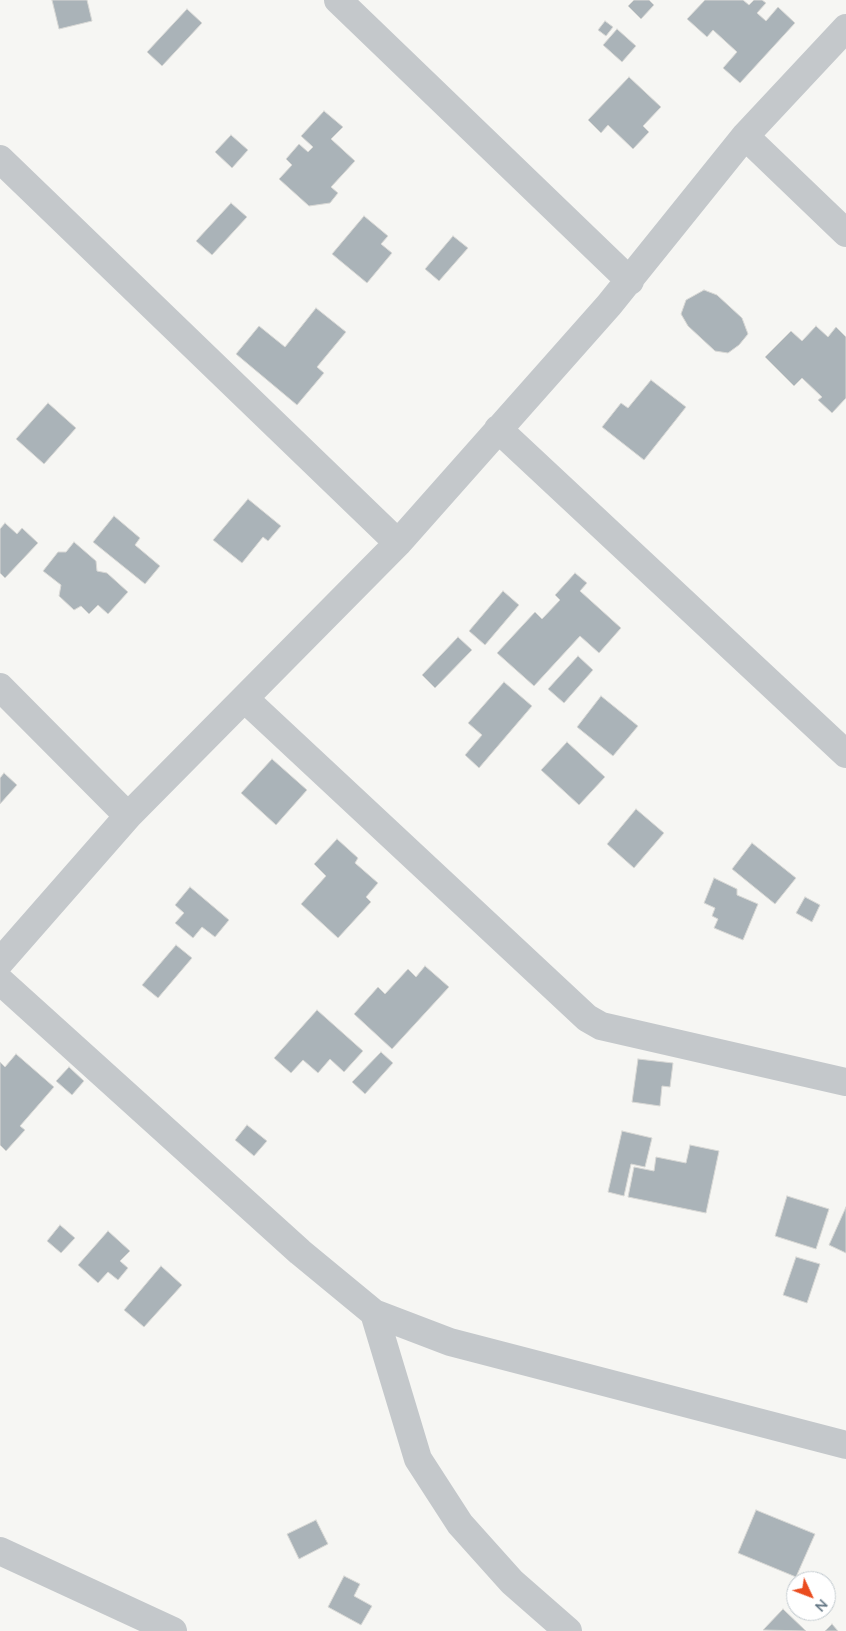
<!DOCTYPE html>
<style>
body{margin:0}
#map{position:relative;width:846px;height:1631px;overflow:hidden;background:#f6f6f3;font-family:Lato,sans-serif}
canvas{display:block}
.north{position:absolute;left:786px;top:1571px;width:50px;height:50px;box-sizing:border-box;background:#fff;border:1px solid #c1c9ce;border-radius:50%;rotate:133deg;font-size:14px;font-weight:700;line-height:20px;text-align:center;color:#647785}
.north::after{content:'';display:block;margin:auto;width:18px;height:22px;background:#ea4c1f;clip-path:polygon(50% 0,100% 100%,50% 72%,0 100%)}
</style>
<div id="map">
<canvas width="846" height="1631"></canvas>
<div class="north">N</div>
</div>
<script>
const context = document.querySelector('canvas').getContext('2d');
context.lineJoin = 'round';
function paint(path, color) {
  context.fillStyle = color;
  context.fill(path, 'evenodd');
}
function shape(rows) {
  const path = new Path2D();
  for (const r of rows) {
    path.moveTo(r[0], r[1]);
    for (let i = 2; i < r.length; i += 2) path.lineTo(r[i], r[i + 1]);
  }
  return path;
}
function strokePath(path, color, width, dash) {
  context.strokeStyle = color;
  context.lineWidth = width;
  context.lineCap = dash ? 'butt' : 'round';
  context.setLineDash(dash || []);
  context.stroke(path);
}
const building = shape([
 [52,0,87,0,92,21,59,29,52,0],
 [634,0,649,0,654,5,641,19,628,6,634,0],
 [705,0,743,0,749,5,754,0,762,0,766,3,757,13,766,21,778,7,795,23,740,83,723,68,737,52,713,30,707,37,687,19,705,0],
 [187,9,202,23,162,66,147,52,187,9],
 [605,21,613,27,606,36,598,30,605,21],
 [617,29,636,46,622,62,603,45,617,29],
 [629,77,661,107,643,126,649,132,633,149,608,125,601,133,588,120,629,77],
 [324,111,343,127,331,139,355,161,331,187,338,193,330,203,309,206,279,179,292,165,286,159,299,144,308,152,313,147,301,136,324,111],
 [231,135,248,150,232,168,215,152,231,135],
 [231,203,247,217,212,255,196,241,231,203],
 [364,216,388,236,381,244,392,253,367,283,332,254,364,216],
 [453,236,468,248,439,281,425,269,453,236],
 [704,290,717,295,742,318,748,334,739,345,728,353,715,351,688,326,681,314,686,300,704,290],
 [316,308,346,332,317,367,324,373,297,405,236,354,259,326,285,347,316,308],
 [816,326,828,337,836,327,846,337,846,398,832,413,818,400,822,397,802,378,794,386,765,357,791,331,802,341,816,326],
 [651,380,686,407,644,460,602,427,621,403,628,408,651,380],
 [48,403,76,428,44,464,16,439,48,403],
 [248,499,281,526,268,541,263,537,242,563,213,540,248,499],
 [114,516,140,538,135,545,160,566,145,584,93,542,114,516],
 [5,523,17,534,22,528,38,543,5,578,0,573,0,529,5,523],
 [74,542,96,561,97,571,107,573,128,592,108,614,98,605,89,614,81,606,74,610,59,596,61,585,43,571,58,552,66,552,74,542],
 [575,573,587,583,580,591,621,628,599,653,580,636,534,686,497,653,535,612,542,619,560,600,555,595,575,573],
 [503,591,519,605,485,645,469,631,503,591],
 [458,637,472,650,435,688,422,675,458,637],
 [578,656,593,670,564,703,548,689,578,656],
 [504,682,532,706,479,768,465,755,482,735,468,723,504,682],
 [601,696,638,726,613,756,577,727,601,696],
 [567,742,605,777,579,805,541,770,567,742],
 [272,759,307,790,276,825,241,793,272,759],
 [4,773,17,785,0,804,0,778,4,773],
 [636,809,664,833,634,868,607,844,636,809],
 [337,839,358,858,355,863,378,883,366,897,371,902,338,938,301,904,326,876,314,864,337,839],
 [752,843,796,878,775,904,732,869,752,843],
 [714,878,737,889,737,895,758,904,743,940,714,928,718,919,712,916,715,908,704,903,714,878],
 [190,887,229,920,215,937,202,927,193,938,175,923,184,913,175,905,190,887],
 [805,897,820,905,812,922,796,913,805,897],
 [176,945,192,958,158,998,142,985,176,945],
 [425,966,449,987,392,1049,354,1014,378,987,385,994,408,969,416,977,425,966],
 [317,1010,363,1051,344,1072,330,1059,318,1073,303,1060,291,1073,274,1058,317,1010],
 [381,1052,393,1063,365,1094,352,1082,381,1052],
 [16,1054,54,1087,20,1126,25,1130,6,1151,0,1145,0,1062,5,1067,16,1054],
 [638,1059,673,1063,670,1087,662,1086,660,1106,632,1102,638,1059],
 [69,1067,84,1081,72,1095,56,1081,69,1067],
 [247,1125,267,1141,254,1156,235,1140,247,1125],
 [622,1131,652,1138,645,1167,631,1164,624,1196,608,1192,622,1131],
 [690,1145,719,1151,706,1213,628,1197,634,1167,654,1171,656,1157,686,1163,690,1145],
 [787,1196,829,1209,816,1249,775,1236,787,1196],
 [846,1207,846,1253,829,1245,846,1207],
 [60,1225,75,1238,61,1253,47,1241,60,1225],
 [108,1231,130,1251,120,1261,128,1268,118,1280,108,1272,98,1283,78,1265,108,1231],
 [796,1257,820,1264,807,1303,783,1295,796,1257],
 [161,1266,182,1285,144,1327,124,1310,161,1266],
 [756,1510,815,1534,796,1577,738,1553,756,1510],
 [316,1520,328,1544,299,1559,287,1534,316,1520],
 [344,1576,360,1584,354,1596,372,1606,361,1625,328,1607,344,1576],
 [783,1609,806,1631,763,1630,783,1609],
 [832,1624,838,1631,825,1631,832,1624]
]);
const minor = shape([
 [338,0,630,281],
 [745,136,846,233],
 [0,159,398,543],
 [498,429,846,754],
 [0,687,128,816],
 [245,699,587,1018,601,1026,846,1082],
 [0,962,128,816,398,543,609,305,745,136,846,28],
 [0,981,300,1252,374,1313,450,1342,846,1445],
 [374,1313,418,1459,460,1524,512,1582,568,1631],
 [0,1551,173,1631]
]);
paint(building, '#aab3b8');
strokePath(building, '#d8d8d5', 1);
strokePath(minor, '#c4c8cb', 28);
</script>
